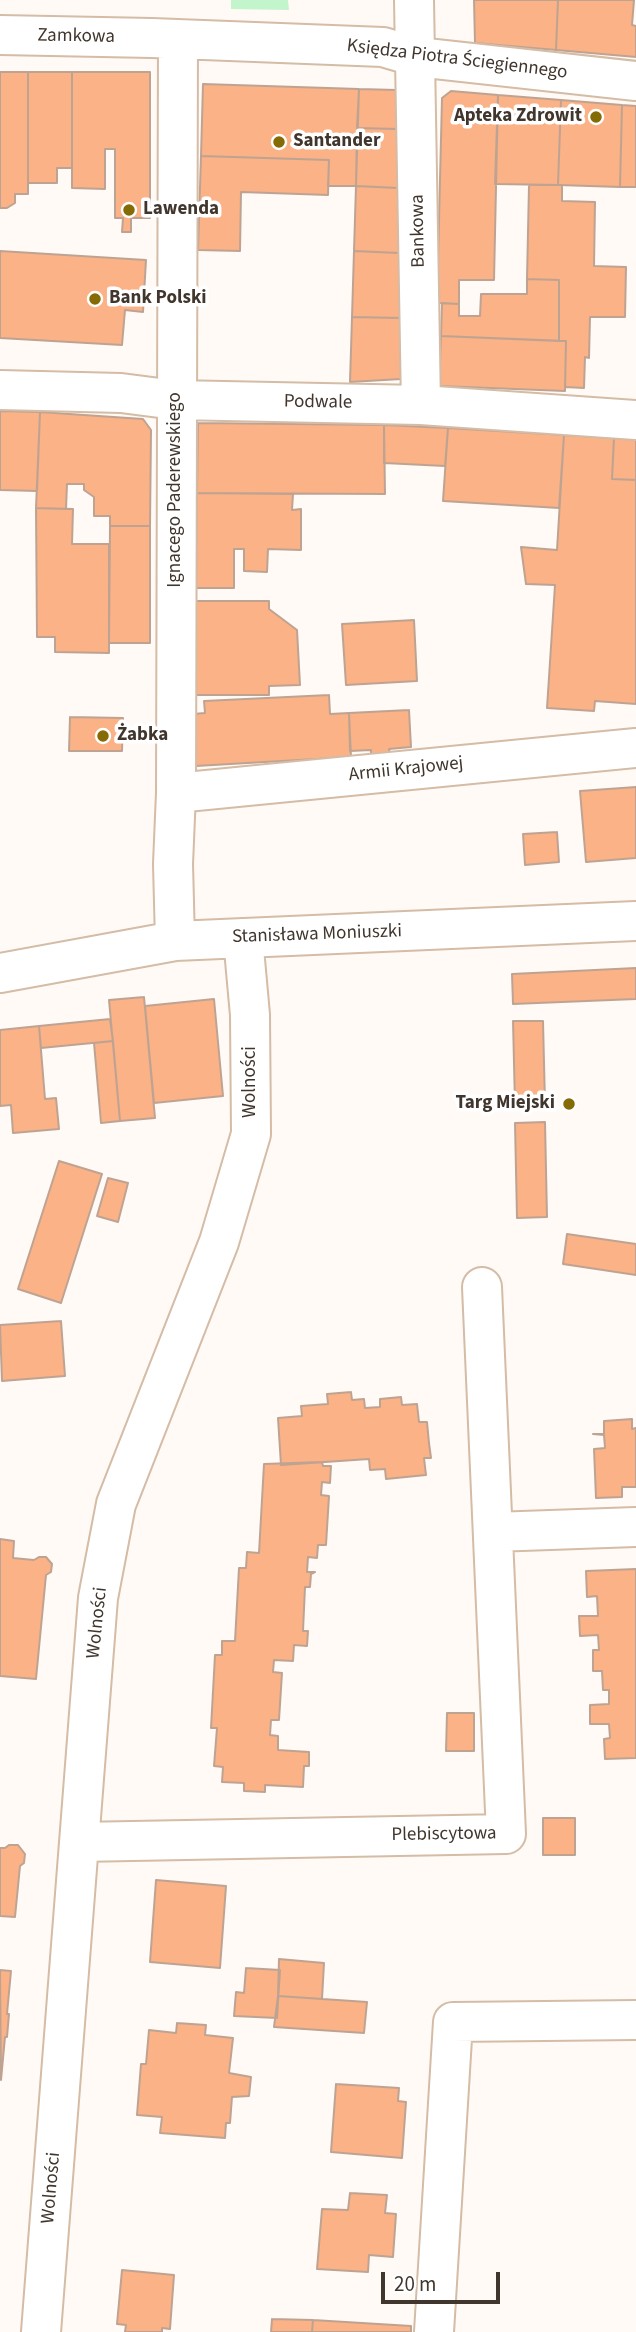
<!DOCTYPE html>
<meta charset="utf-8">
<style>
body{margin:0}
#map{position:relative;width:636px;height:2332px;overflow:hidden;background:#fffaf5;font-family:"Source Sans 3",sans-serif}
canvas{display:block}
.scale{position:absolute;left:381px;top:2272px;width:119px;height:32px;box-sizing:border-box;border:4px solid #40362d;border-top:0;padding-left:9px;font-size:21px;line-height:24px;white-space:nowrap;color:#40362d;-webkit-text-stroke:5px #fff;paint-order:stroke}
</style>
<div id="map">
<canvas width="636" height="2332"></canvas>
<div class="scale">20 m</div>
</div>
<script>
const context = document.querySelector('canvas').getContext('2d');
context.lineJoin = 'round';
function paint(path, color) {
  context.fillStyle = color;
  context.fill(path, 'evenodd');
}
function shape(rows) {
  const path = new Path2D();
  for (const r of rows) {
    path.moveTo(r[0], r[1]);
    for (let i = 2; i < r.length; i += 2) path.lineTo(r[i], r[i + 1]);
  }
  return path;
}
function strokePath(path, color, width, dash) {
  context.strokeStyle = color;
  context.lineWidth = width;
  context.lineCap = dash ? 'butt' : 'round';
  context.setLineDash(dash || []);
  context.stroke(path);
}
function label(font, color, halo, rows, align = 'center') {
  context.font = font + ' "Source Sans 3",sans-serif';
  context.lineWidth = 7;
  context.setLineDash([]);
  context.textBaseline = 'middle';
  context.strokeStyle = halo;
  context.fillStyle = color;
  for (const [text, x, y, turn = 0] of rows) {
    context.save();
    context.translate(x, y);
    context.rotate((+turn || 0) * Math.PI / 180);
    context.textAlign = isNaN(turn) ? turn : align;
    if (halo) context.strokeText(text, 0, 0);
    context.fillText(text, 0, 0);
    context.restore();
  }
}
const green = shape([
 [231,0,288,0,289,10,231,9]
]);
const building = shape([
 [474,0,558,0,556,50,475,43,474,0],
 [558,0,634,0,632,25,636,26,636,57,556,50,558,0],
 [0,72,28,72,28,194,15,194,15,203,7,208,0,208,0,72],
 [28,72,72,72,72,168,57,168,57,183,28,183,28,72],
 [72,72,150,72,150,218,131,218,131,232,122,232,123,218,115,218,115,149,105,149,105,189,72,188,72,72],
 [203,84,359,89,356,186,328,186,329,160,201,156,203,84],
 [359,89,397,90,397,129,357,128,359,89],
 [451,91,498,95,494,280,459,280,459,304,437,303,442,98,451,91],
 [498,95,561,100,558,185,495,184,498,95],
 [561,100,622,105,620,187,558,185,561,100],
 [622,105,636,106,636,187,620,187,622,105],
 [357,128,397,129,398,188,356,186,357,128],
 [201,156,329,160,328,195,241,192,240,251,198,250,201,156],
 [529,185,562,185,562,201,595,202,594,266,626,267,625,317,590,317,589,358,585,357,584,388,565,387,566,341,559,341,559,280,527,279,529,185],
 [356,186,398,188,399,253,354,251,356,186],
 [0,251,146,260,143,312,125,310,122,345,0,338,0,251],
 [354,251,399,253,400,318,352,317,354,251],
 [527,279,559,280,559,341,441,336,442,303,459,304,459,316,480,316,481,294,527,294,527,279],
 [352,317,400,318,401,379,350,382,352,317],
 [441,336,566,341,565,391,439,386,441,336],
 [0,411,40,412,37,491,0,490,0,411],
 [40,412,143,419,151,430,150,526,110,526,110,516,94,516,94,497,84,490,84,484,67,484,66,509,36,508,40,412],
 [198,423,384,425,385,494,197,493,198,423],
 [384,425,448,428,445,466,384,463,384,425],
 [448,428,564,435,559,508,443,501,448,428],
 [564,435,614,438,612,479,636,480,636,704,595,701,594,711,547,708,555,585,526,584,521,547,557,550,564,435],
 [614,438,636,439,636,480,612,479,614,438],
 [197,493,293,494,292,510,301,509,301,550,268,549,267,572,244,571,244,549,234,549,234,588,196,588,197,493],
 [36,508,73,509,72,544,109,544,109,653,55,652,55,637,37,637,36,508],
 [110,526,150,526,150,643,109,643,110,526],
 [194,601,269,601,269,609,297,630,300,685,269,686,269,695,195,695,194,601],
 [414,620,417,681,346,685,342,624,414,620],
 [329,695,330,714,349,713,351,757,196,766,193,714,205,713,204,701,329,695],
 [409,710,411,747,389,749,390,754,371,755,371,750,350,751,349,713,409,710],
 [70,717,123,718,122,751,69,751,70,717],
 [636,787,636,858,586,862,580,791,636,787],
 [557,832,559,862,525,865,523,834,557,832],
 [636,968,636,999,513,1004,512,974,636,968],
 [144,997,155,1118,120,1121,109,1000,144,997],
 [214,999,223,1096,154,1103,145,1006,214,999],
 [110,1019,113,1041,41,1048,39,1026,110,1019],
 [513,1021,543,1021,545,1104,515,1105,513,1021],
 [39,1026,45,1099,56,1098,59,1129,13,1133,11,1105,0,1106,0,1030,39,1026],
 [113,1041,120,1121,101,1123,94,1043,113,1041],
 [545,1122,547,1217,517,1218,515,1123,545,1122],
 [59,1161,102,1174,61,1303,18,1289,59,1161],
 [108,1178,128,1183,118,1222,97,1216,108,1178],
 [567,1234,636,1244,636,1275,563,1264,567,1234],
 [61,1321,65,1376,2,1381,0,1325,61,1321],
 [351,1392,352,1400,364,1399,365,1408,380,1407,380,1399,401,1397,402,1405,417,1404,419,1422,427,1422,429,1443,431,1458,424,1458,426,1475,386,1479,385,1469,370,1470,369,1459,281,1465,278,1418,302,1416,301,1406,328,1404,327,1394,351,1392],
 [632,1419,632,1429,636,1428,636,1487,622,1487,622,1497,596,1498,594,1449,605,1448,604,1435,593,1434,604,1434,604,1421,632,1419],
 [322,1462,323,1466,331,1466,330,1483,322,1482,321,1495,329,1496,326,1545,318,1545,317,1558,308,1557,307,1572,315,1572,311,1574,310,1587,305,1587,303,1631,308,1631,307,1646,294,1645,293,1661,274,1660,273,1672,282,1673,279,1720,271,1720,270,1735,278,1736,278,1750,309,1752,309,1766,304,1766,303,1787,265,1785,265,1792,244,1791,244,1783,222,1782,223,1767,214,1766,217,1728,211,1728,215,1655,222,1655,222,1641,235,1641,239,1568,246,1568,247,1552,259,1553,264,1464,322,1462],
 [0,1539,14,1541,13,1558,34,1560,39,1557,46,1557,52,1564,51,1572,46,1575,36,1679,0,1676,0,1539],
 [636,1569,636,1758,605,1759,604,1739,610,1738,609,1724,590,1724,590,1705,609,1704,609,1690,603,1690,602,1671,593,1671,593,1650,599,1650,598,1635,580,1636,579,1616,598,1616,597,1596,587,1597,586,1571,636,1569],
 [447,1713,474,1713,474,1751,446,1751,447,1713],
 [543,1818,575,1818,575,1855,543,1855,543,1818],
 [9,1845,18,1845,25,1854,24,1863,20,1866,15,1917,0,1916,0,1848,5,1848,9,1845],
 [156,1880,226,1886,220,1968,150,1962,156,1880],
 [279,1959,324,1963,322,1999,278,1996,279,1959],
 [246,1968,280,1970,277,2018,234,2016,236,1992,244,1993,246,1968],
 [0,1970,11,1971,7,2014,9,2014,7,2037,5,2037,1,2080,0,1970],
 [278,1996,367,2002,364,2033,274,2027,278,1996],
 [177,2023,206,2025,205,2035,233,2038,229,2073,251,2077,249,2096,232,2097,230,2123,226,2123,225,2138,160,2133,162,2117,137,2115,141,2064,146,2064,149,2030,176,2033,177,2023],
 [336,2084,399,2088,398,2101,406,2102,402,2158,331,2152,336,2084],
 [350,2193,387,2195,385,2213,396,2214,393,2257,369,2255,368,2272,317,2269,322,2209,348,2210,350,2193],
 [122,2270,174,2275,170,2329,162,2328,162,2332,125,2332,126,2325,117,2324,122,2270],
 [272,2319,313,2320,312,2332,271,2332,272,2319],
 [313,2320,411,2326,411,2332,312,2332,313,2320]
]);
const minor = shape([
 [414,0,421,405],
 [0,35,152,38,383,47,417,57,636,81],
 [0,390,121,393,175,400,421,405,636,420],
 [176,793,636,748],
 [175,941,173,864,176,793,178,40],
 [0,973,175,941,636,921],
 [493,1532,636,1527],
 [79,1842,506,1834,482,1287],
 [41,2332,98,1598,116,1504,219,1242,251,1134,250,1015,243,938],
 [434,2332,453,2022,636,2020]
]);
const markers = [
 [596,117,7,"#846b06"],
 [279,142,7,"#846b06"],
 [129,210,7,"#846b06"],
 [95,299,7,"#846b06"],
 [103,736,7,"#846b06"],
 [569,1104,7,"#846b06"]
];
const streetNames = [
 ["Zamkowa",76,37,1],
 ["Księdza Piotra Ściegiennego",457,60,7],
 ["Bankowa",419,231,-91],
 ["Podwale",318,403,1],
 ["Ignacego Paderewskiego",176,490,-90],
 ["Armii Krajowej",406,770,-6],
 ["Stanisława Moniuszki",317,935,-2],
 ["Wolności",251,1082,-90],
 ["Wolności",98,1623,-84],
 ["Plebiscytowa",444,1835,-1],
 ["Wolności",52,2188,-85]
];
const poiNames = [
 ["Apteka Zdrowit",582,117,"right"],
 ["Santander",293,142],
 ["Lawenda",143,210],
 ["Bank Polski",109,299],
 ["Żabka",117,736],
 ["Targ Miejski",555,1104,"right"]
];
paint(green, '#c2f5cb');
paint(building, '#fab286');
strokePath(building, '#bfa392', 2);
strokePath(minor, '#d4bca6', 42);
strokePath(minor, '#fff', 38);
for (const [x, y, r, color] of markers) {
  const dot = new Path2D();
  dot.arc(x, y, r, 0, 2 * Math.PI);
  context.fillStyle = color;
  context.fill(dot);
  strokePath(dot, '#fff', 2.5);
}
label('19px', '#40362d', '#fff', streetNames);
label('bold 19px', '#40362d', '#fff', poiNames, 'left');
</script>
